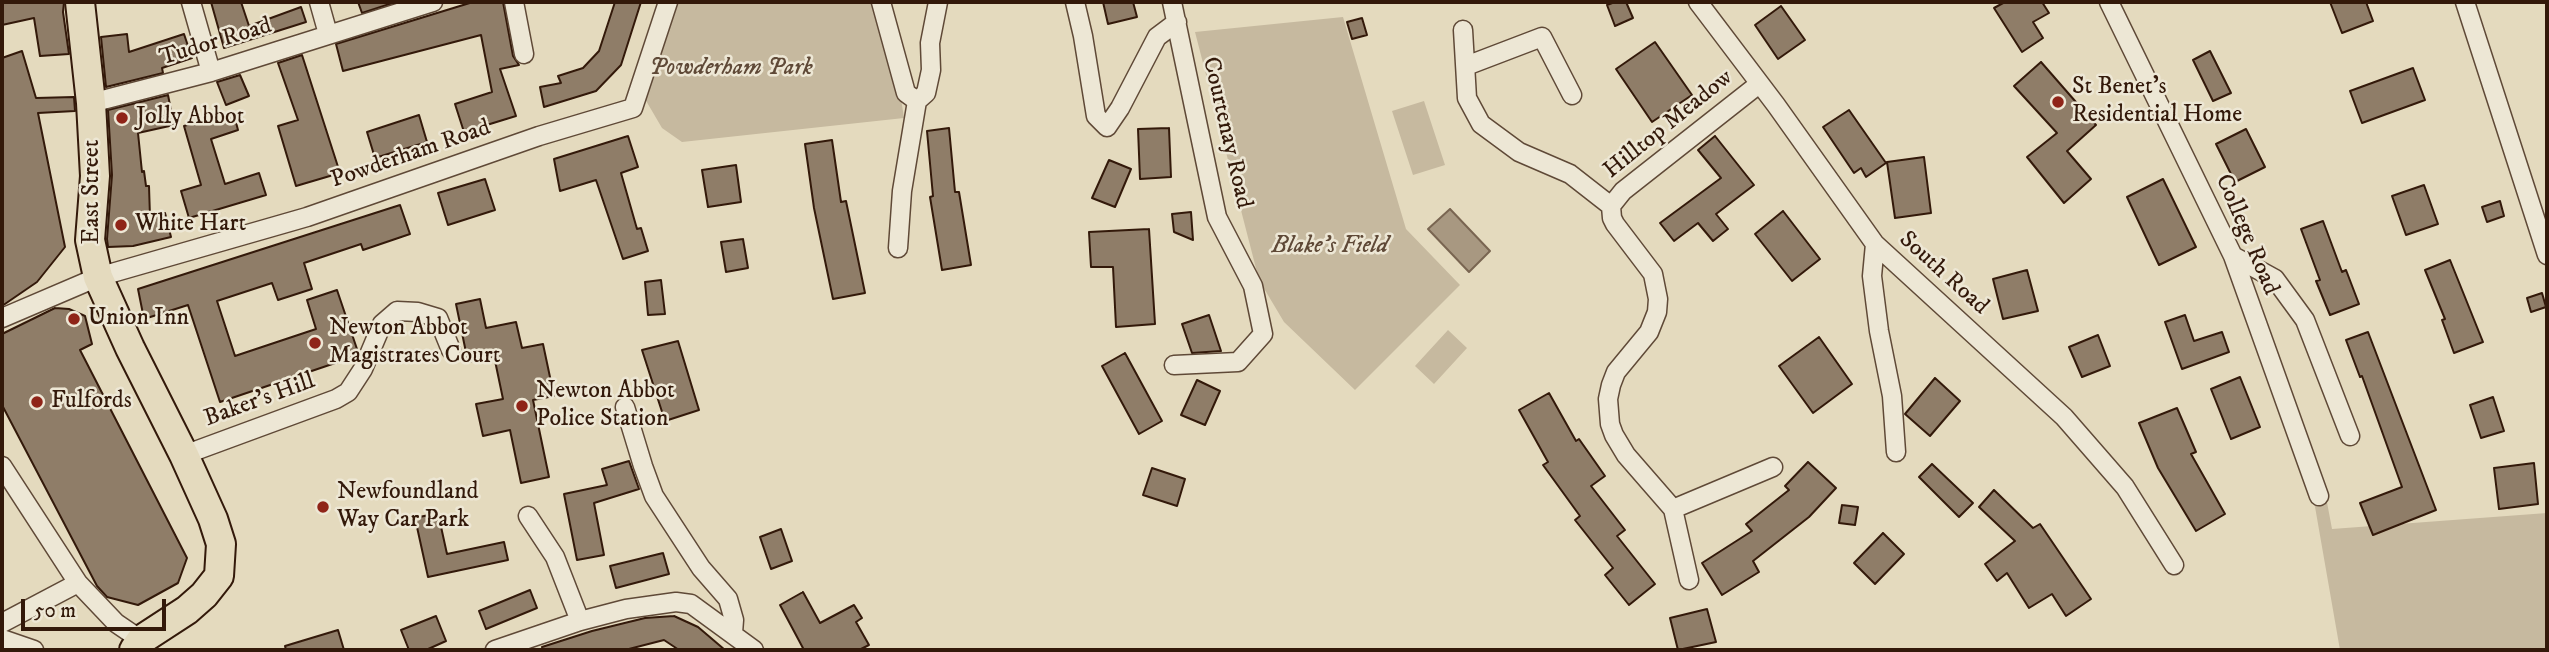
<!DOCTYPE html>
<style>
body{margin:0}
#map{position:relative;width:2549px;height:652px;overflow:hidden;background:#e4dabe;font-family:"IM FELL DW Pica",serif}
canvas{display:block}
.frame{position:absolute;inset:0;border:4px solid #33190a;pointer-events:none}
.scale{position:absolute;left:21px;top:599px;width:145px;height:32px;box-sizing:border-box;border:4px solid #33190a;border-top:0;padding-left:9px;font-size:21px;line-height:24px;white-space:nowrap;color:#33190a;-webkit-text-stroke:5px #ede7d5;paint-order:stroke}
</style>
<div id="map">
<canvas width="2549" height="652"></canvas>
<div class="frame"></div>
<div class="scale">50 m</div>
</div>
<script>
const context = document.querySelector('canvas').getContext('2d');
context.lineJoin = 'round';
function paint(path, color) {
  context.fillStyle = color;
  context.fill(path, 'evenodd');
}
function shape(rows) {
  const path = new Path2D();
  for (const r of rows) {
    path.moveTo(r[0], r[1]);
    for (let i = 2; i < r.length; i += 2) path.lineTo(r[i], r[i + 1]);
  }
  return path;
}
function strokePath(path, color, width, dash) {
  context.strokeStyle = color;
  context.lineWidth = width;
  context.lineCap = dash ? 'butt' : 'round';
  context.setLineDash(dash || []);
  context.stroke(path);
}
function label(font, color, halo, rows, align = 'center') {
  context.font = font + ' "IM FELL DW Pica",serif';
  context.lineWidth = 5;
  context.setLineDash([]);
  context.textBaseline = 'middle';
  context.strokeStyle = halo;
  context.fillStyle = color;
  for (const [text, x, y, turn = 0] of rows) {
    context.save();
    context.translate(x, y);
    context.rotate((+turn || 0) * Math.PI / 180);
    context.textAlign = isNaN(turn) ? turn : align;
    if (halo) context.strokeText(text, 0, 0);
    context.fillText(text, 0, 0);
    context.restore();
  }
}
const green = shape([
 [676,2,872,2,900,92,904,118,682,142,662,128,645,99],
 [1343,17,1406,229,1460,285,1355,390,1284,322,1259,280,1195,32],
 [1424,101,1445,165,1413,175,1392,111],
 [1448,330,1467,348,1434,384,1415,366],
 [2326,497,2332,529,2547,513,2547,650,2340,650,2314,501]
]);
const water = shape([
 [1450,209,1490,251,1469,272,1428,229,1450,209]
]);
const building = shape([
 [2,2,64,2,63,12,69,54,40,56,34,18,2,25,2,2],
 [211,2,241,2,249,26,301,7,306,22,224,48,211,2],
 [358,2,396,2,362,13,358,2],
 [473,2,503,2,513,56,519,65,500,69,516,116,464,132,455,104,492,92,481,35,343,71,336,44,473,2],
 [615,2,641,2,621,65,596,91,544,107,540,87,561,83,558,76,583,68,599,51,615,2],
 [1103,2,1133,2,1137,17,1108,24,1103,2],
 [1615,2,1626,2,1633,18,1615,26,1607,5,1615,2],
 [2005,2,2042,2,2049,13,2033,22,2043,38,2022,52,1994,8,2005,2],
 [2330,2,2366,2,2373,21,2342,33,2330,2],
 [1781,6,1805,40,1778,59,1755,25,1781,6],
 [1362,18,1367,35,1352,39,1347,22,1362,18],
 [127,34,129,52,184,34,192,58,162,68,163,73,106,87,101,37,127,34],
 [1655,42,1692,95,1652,122,1616,69,1655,42],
 [22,51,36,98,74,97,75,111,38,113,65,247,37,282,2,306,2,58,22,51],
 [2210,51,2231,93,2213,101,2193,60,2210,51],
 [302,55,340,173,296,186,278,126,298,120,278,63,302,55],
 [2041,62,2096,125,2067,151,2091,179,2064,203,2027,157,2057,133,2014,86,2041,62],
 [2413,68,2425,100,2362,123,2350,91,2413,68],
 [240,75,249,96,226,105,217,82,240,75],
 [168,95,174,125,138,133,142,172,144,171,146,186,149,186,150,217,165,213,171,237,133,246,108,247,107,239,112,175,108,110,168,95],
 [1849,110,1886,163,1866,177,1861,168,1854,173,1823,127,1849,110],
 [233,111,238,130,211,139,225,184,259,173,266,195,189,218,181,191,201,185,184,126,233,111],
 [419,115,427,142,375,158,367,132,419,115],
 [949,128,955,192,959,192,971,265,942,270,930,197,933,196,927,131,949,128],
 [1169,128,1171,177,1140,179,1138,129,1169,128],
 [2246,129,2265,167,2235,182,2216,144,2246,129],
 [628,136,638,167,621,173,637,229,641,228,648,251,623,259,596,180,560,191,554,159,628,136],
 [1715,136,1754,185,1716,214,1728,229,1713,241,1698,223,1674,241,1660,223,1721,178,1698,150,1715,136],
 [832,140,841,202,846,201,865,293,833,299,814,208,805,144,832,140],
 [1924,157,1931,213,1895,218,1887,162,1924,157],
 [1109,160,1131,169,1115,207,1092,198,1109,160],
 [736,165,741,202,708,207,702,170,736,165],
 [485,179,495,210,448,225,438,193,485,179],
 [2163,179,2196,247,2159,265,2127,197,2163,179],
 [2424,185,2438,224,2406,235,2392,196,2424,185],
 [2500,201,2504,216,2487,222,2482,207,2500,201],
 [400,205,410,234,363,250,361,244,304,263,312,289,278,300,272,283,217,301,235,356,316,329,307,300,337,290,358,352,356,356,220,402,188,305,144,319,138,289,400,205],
 [1783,211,1820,259,1792,281,1755,234,1783,211],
 [1191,212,1193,240,1174,232,1172,214,1191,212],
 [2323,221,2342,272,2346,270,2359,304,2330,315,2316,281,2320,280,2301,229,2323,221],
 [1149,229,1155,324,1116,327,1113,267,1091,267,1089,232,1149,229],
 [743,239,748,268,726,272,721,242,743,239],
 [2450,260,2483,342,2454,353,2442,320,2445,319,2425,270,2450,260],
 [2027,270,2038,311,2003,319,1993,279,2027,270],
 [661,280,665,314,648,315,645,282,661,280],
 [2542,293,2546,307,2531,312,2527,298,2542,293],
 [480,299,486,328,516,322,522,348,543,344,554,396,533,400,549,477,521,483,510,430,483,436,476,404,503,399,494,356,468,362,456,304,480,299],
 [55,308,69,309,85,316,92,344,80,350,187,558,178,583,138,605,107,597,97,586,2,405,2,334,55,308],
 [1209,315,1221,351,1192,353,1182,324,1209,315],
 [2185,315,2194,341,2222,332,2229,352,2182,369,2165,322,2185,315],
 [2368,332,2436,510,2373,535,2360,503,2402,487,2362,376,2360,377,2346,340,2368,332],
 [2098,335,2110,366,2082,377,2069,347,2098,335],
 [1819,337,1852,384,1813,413,1779,366,1819,337],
 [678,341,699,410,665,421,642,350,678,341],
 [1125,353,1162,421,1139,434,1102,366,1125,353],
 [2240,377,2260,427,2231,439,2211,389,2240,377],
 [1935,378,1960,401,1930,436,1905,414,1935,378],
 [1197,380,1220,391,1205,425,1181,415,1197,380],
 [1549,393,1576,441,1579,439,1605,476,1591,486,1625,530,1617,536,1655,584,1629,605,1605,575,1613,568,1575,520,1580,516,1543,465,1548,462,1519,410,1549,393],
 [2493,397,2504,431,2481,438,2470,405,2493,397],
 [2177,408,2196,452,2191,454,2225,514,2196,531,2158,468,2139,423,2177,408],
 [629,461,639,489,594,503,604,555,577,560,564,494,607,485,602,469,629,461],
 [1808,462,1836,488,1809,517,1753,561,1759,572,1722,595,1702,563,1752,531,1746,524,1789,490,1785,486,1808,462],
 [2534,463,2538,504,2499,509,2494,468,2534,463],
 [1932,464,1973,503,1959,517,1919,477,1932,464],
 [1152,468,1185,479,1177,506,1143,495,1152,468],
 [1994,490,2033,528,2040,524,2091,599,2066,616,2052,594,2029,608,2007,573,1997,581,1985,564,2015,541,1979,507,1994,490],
 [1842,505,1858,507,1855,525,1839,523,1842,505],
 [438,513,447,554,504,542,508,560,428,577,415,518,438,513],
 [781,529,792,561,771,569,760,537,781,529],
 [1883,533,1904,554,1875,584,1854,563,1883,533],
 [663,553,669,574,616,588,610,566,663,553],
 [530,590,537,608,486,629,479,611,530,590],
 [803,592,820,623,854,605,862,618,856,622,869,645,859,650,804,650,780,605,803,592],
 [1707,609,1716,642,1678,650,1670,618,1707,609],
 [436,616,446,641,426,650,409,650,401,630,436,616],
 [674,616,698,627,725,650,679,650,664,640,625,650,543,650,542,647,592,631,645,618,674,616],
 [338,630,344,650,286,650,285,646,338,630]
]);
const street = shape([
 [191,2,211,72],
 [319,2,328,34],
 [514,2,524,54],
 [881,2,906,93,917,101],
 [1075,2,1083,36,1096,116,1107,127,1120,108,1157,37,1177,22],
 [1172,2,1217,217,1253,286,1263,334,1238,362,1174,365],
 [1698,2,1776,105,1875,244,2064,417,2125,487,2174,565],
 [2109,2,2233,256,2319,496],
 [2465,2,2547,255],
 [1463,30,1467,98,1481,124,1519,152,1570,174,1611,206],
 [1466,66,1542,37,1572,95],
 [917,101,926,93,931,70,930,43,938,2],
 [91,103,211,72,433,2],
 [1875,244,1872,276,1879,331,1892,396,1896,452],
 [898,248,902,191,917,101],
 [2233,256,2275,279,2305,320,2350,436],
 [2,318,98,277,307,217,539,136,633,108,668,2],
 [625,407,643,466,654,496,701,568,728,599,734,620,733,633],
 [184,455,336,399,348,392,363,369,382,324,397,311,418,312,438,318,451,350],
 [2,466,78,583,116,623,141,640],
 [1673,509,1773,467],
 [528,516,555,557,580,621],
 [1689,580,1673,509,1626,455,1614,435,1610,424,1608,399,1611,385,1616,372,1649,332,1657,312,1658,299,1653,274,1615,224,1612,218,1611,206,1623,191,1759,84],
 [2,623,78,583],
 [2,639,34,650],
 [495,650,580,621,626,609,676,602,691,604,754,650]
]);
const primary = shape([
 [80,2,91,103,95,176,90,240,98,277,130,348,184,455,213,519,221,544,219,576,204,595,187,610,141,640,134,650]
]);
const markers = [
 [2058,102,7,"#8f2418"],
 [122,118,7,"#8f2418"],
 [121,225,7,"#8f2418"],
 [74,319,7,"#8f2418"],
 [315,343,7,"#8f2418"],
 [37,402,7,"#8f2418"],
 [522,406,7,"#8f2418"],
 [323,507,7,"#8f2418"]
];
const streetNames = [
 ["Tudor Road",216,43,-17],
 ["Hilltop Meadow",1669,125,-39],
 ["Courtenay Road",1226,133,77],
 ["Powderham Road",411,155,-19],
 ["East Street",93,192,-90],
 ["College Road",2246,235,67],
 ["South Road",1943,274,42],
 ["Baker's Hill",260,401,-20]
];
const parkNames = [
 ["Powderham Park",731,69],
 ["Blake's Field",1330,247]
];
const poiNames = [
 ["St Benet's",2072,88],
 ["Residential Home",2072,116],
 ["Jolly Abbot",136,118],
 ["White Hart",135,225],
 ["Union Inn",88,319],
 ["Newton Abbot",329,329],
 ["Magistrates Court",329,357],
 ["Newton Abbot",536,392],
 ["Police Station",536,420],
 ["Fulfords",51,402],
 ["Newfoundland",337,493],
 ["Way Car Park",337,521]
];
paint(green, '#c6b99f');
paint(water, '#a89881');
strokePath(water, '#796551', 2);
paint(building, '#8f7d68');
strokePath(building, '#33190a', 2);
strokePath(street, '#5f4937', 21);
strokePath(primary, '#33190a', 32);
strokePath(street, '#ede7d5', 18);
strokePath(primary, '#e4dabe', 28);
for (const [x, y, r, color] of markers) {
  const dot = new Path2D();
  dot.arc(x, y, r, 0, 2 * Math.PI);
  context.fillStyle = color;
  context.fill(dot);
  strokePath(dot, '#ede7d5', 2.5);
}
label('24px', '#33190a', '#ede7d5', streetNames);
label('italic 24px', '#5f4937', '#ede7d5', parkNames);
label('24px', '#33190a', '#ede7d5', poiNames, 'left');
</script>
